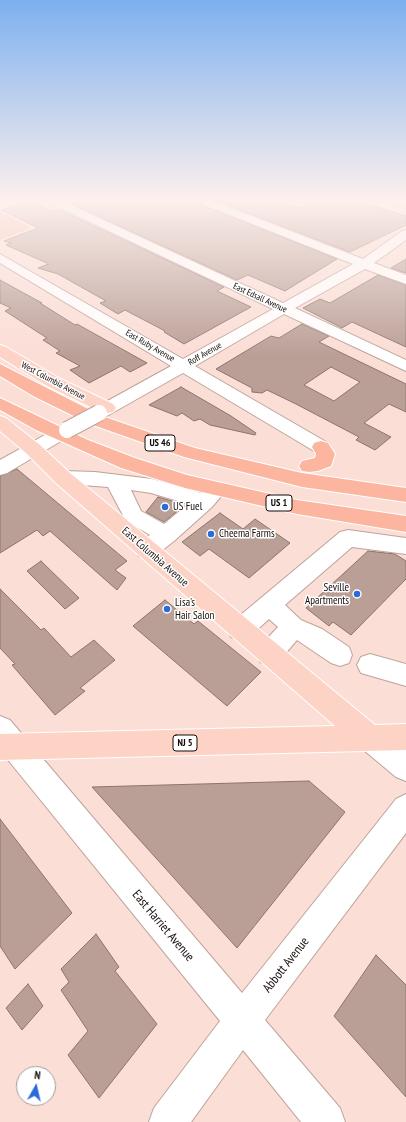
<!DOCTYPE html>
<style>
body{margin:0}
#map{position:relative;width:406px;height:1122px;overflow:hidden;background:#fbded6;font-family:"PT Sans Narrow",sans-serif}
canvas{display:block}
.north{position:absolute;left:16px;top:1066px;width:40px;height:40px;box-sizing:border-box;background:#fff;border:1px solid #a19d9c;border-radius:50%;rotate:8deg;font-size:11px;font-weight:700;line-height:16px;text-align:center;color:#140b08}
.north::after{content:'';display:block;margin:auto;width:14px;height:18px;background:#296cd9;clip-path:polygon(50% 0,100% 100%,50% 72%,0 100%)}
</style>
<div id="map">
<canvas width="406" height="1122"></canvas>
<div class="north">N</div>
</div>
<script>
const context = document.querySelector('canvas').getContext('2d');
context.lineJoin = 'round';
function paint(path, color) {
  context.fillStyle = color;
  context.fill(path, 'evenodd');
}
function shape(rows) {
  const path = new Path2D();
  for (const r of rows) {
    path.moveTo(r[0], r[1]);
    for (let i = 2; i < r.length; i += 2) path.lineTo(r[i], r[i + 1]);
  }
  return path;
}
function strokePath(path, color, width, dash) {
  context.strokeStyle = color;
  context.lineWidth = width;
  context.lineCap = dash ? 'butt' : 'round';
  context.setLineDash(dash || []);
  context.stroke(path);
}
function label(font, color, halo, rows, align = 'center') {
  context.font = font + ' "PT Sans Narrow",sans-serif';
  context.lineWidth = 3;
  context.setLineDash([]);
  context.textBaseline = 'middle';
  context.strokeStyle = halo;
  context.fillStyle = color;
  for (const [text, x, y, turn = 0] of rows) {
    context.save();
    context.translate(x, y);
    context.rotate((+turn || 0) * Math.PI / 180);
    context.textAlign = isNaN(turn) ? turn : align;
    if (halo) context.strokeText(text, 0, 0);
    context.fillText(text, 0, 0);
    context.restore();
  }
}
const green = shape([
 [0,212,13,218,31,228,0,240]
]);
const building = shape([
 [87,199,193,199,194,202,337,259,285,291,248,275,237,280,72,204,87,199],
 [211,199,274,199,299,208,318,199,352,199,406,216,406,225,350,252,211,199],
 [29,201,51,211,58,209,224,287,217,291,251,307,184,344,164,332,165,331,125,310,118,314,100,303,106,301,58,274,38,268,49,264,6,245,11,243,4,241,38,228,2,210,29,201],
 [406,259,406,273,391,268,406,259],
 [378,275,406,285,406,347,352,322,342,328,303,308,320,299,330,303,378,275],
 [0,280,42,303,40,303,75,325,77,324,147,363,130,372,121,366,89,383,70,370,80,366,56,353,60,351,43,340,47,338,5,311,11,308,0,303,0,280],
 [302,324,329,336,319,342,406,384,406,412,389,404,364,423,391,437,375,450,356,440,359,437,296,404,267,390,262,393,252,392,252,388,216,369,271,336,279,338,302,324],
 [331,367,360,382,334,401,304,385,331,367],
 [181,387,231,416,256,433,255,435,210,425,200,419,194,421,182,413,177,416,149,405,181,387],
 [17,469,127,561,115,570,126,578,117,590,50,531,43,536,37,530,0,553,0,476,17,469],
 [158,497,182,504,175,513,164,522,146,512,158,497],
 [220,513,243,529,255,519,290,543,249,578,209,549,200,556,182,542,220,513],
 [368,551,395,554,406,561,406,579,351,635,333,622,329,626,306,608,368,551],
 [41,561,79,598,65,609,27,571,41,561],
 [0,589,41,630,44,628,71,657,94,640,115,660,80,688,85,691,55,715,12,665,15,664,0,648,0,589],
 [165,600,194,624,198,621,261,672,227,706,133,626,165,600],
 [309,781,345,812,237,948,92,787,309,781],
 [0,819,72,913,15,969,0,946,0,819],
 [96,934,119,967,115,971,157,1024,99,1098,68,1055,88,1031,61,990,69,982,61,969,96,934],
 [376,955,406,985,406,1097,334,1016,376,955],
 [28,984,43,1006,22,1030,6,1008,28,984]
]);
const minor = shape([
 [45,199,58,199,283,303,353,264,195,201,194,199,208,199,363,259,402,231,406,230,406,240,374,263,406,275,406,284,365,269,295,308,406,360,406,371,284,314,195,366,328,443,330,447,328,451,321,453,314,451,183,373,105,417,99,418,93,417,90,413,93,409,171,366,0,263,0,254,183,359,273,309,46,201,45,199],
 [381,199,397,199,406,201,406,208,383,201,381,199],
 [67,424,73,426,76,430,73,434,7,473,0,475,0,460,61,426,67,424],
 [63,471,95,472,152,479,201,493,206,489,213,487,220,489,223,494,212,507,174,541,155,556,147,558,139,556,136,550,139,544,150,535,126,521,108,487,56,483,53,478,56,473,63,471],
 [131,490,151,493,188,504,164,524,141,511,131,490],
 [348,530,406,538,406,554,352,547,285,605,301,620,322,629,349,647,352,655,349,663,340,666,331,663,297,640,278,662,269,665,260,662,257,654,260,646,278,627,269,619,249,637,240,640,231,637,228,630,231,623,340,532,348,530],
 [370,654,406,664,406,686,361,673,357,665,361,657,370,654],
 [0,716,10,720,242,993,396,799,406,794,406,833,265,1020,340,1108,345,1122,301,1122,243,1050,191,1122,149,1122,154,1108,220,1021,0,750,0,716],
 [370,725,380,729,406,749,406,781,396,777,360,747,356,738,360,729,370,725]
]);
const major = shape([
 [0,199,12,199,10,201,0,204,0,199],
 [0,345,6,347,59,378,113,404,116,408,113,412,107,413,101,412,47,386,0,357,0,345],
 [0,416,6,418,40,445,70,473,375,725,406,724,406,750,0,760,0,734,335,726,56,483,26,453,0,431,0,416]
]);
const highway = shape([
 [0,364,102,416,195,448,302,473,406,488,406,502,302,487,184,457,90,424,33,396,0,376,0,364],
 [0,398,88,440,135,458,187,475,297,500,406,516,406,532,297,514,185,488,121,468,36,430,0,410,0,398],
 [321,441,328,443,335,454,331,466,318,471,309,472,302,471,299,466,302,461,315,458,316,454,312,447,314,443,321,441]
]);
const minorBridge = shape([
 [67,430,99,413]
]);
const markers = [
 [165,507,4,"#296cd9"],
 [211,534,4,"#296cd9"],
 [357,594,4,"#296cd9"],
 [167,609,4,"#296cd9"]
];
const farStreetnames = [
 ["East Edsall Avenue",260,298,25],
 ["East Ruby Avenue",150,346,30],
 ["Roff Avenue",205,354,-30],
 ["West Columbia Avenue",53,381,28]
];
const shields = [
 [160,443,30],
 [279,503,26],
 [185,743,24]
];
const shieldNames = [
 ["US 46",160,443],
 ["US 1",279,503],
 ["NJ 5",185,743]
];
const poiNames = [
 ["US Fuel",173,507],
 ["Cheema Farms",219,534],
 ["Seville",349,588,"right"],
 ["Apartments",349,601,"right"],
 ["Lisa's",175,603],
 ["Hair Salon",175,616]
];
const streetNames = [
 ["East Columbia Avenue",155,557,41]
];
const nearStreetnames = [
 ["East Harriet Avenue",163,926,50],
 ["Abbott Avenue",286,965,-52]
];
paint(green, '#f8baa7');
paint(building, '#ba9f97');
strokePath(building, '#8d746c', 1);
strokePath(minor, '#bea39b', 2);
strokePath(major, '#fff', 2);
strokePath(highway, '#fff', 2);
paint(minor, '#fff');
paint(major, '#fdd3c6');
paint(highway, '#fcb6a0');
strokePath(minorBridge, '#bea39b', 18, []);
strokePath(minorBridge, '#fff', 16);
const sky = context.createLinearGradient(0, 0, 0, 356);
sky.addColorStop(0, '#7db0ef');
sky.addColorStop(0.56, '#fdf0ed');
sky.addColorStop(1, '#fdf0ed00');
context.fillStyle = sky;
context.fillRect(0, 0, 406, 356);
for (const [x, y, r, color] of markers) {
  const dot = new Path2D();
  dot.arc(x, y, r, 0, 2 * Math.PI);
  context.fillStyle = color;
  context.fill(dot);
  strokePath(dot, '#fff', 1.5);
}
label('9px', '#140b08', '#fff', farStreetnames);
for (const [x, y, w] of shields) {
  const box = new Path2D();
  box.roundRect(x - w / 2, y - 8, w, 16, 3);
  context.fillStyle = '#fff';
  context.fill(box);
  strokePath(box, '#140b08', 1);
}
label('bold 10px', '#140b08', null, shieldNames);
label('11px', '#140b08', '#fff', poiNames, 'left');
label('11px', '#140b08', '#fff', streetNames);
label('13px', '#140b08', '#fff', nearStreetnames);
</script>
